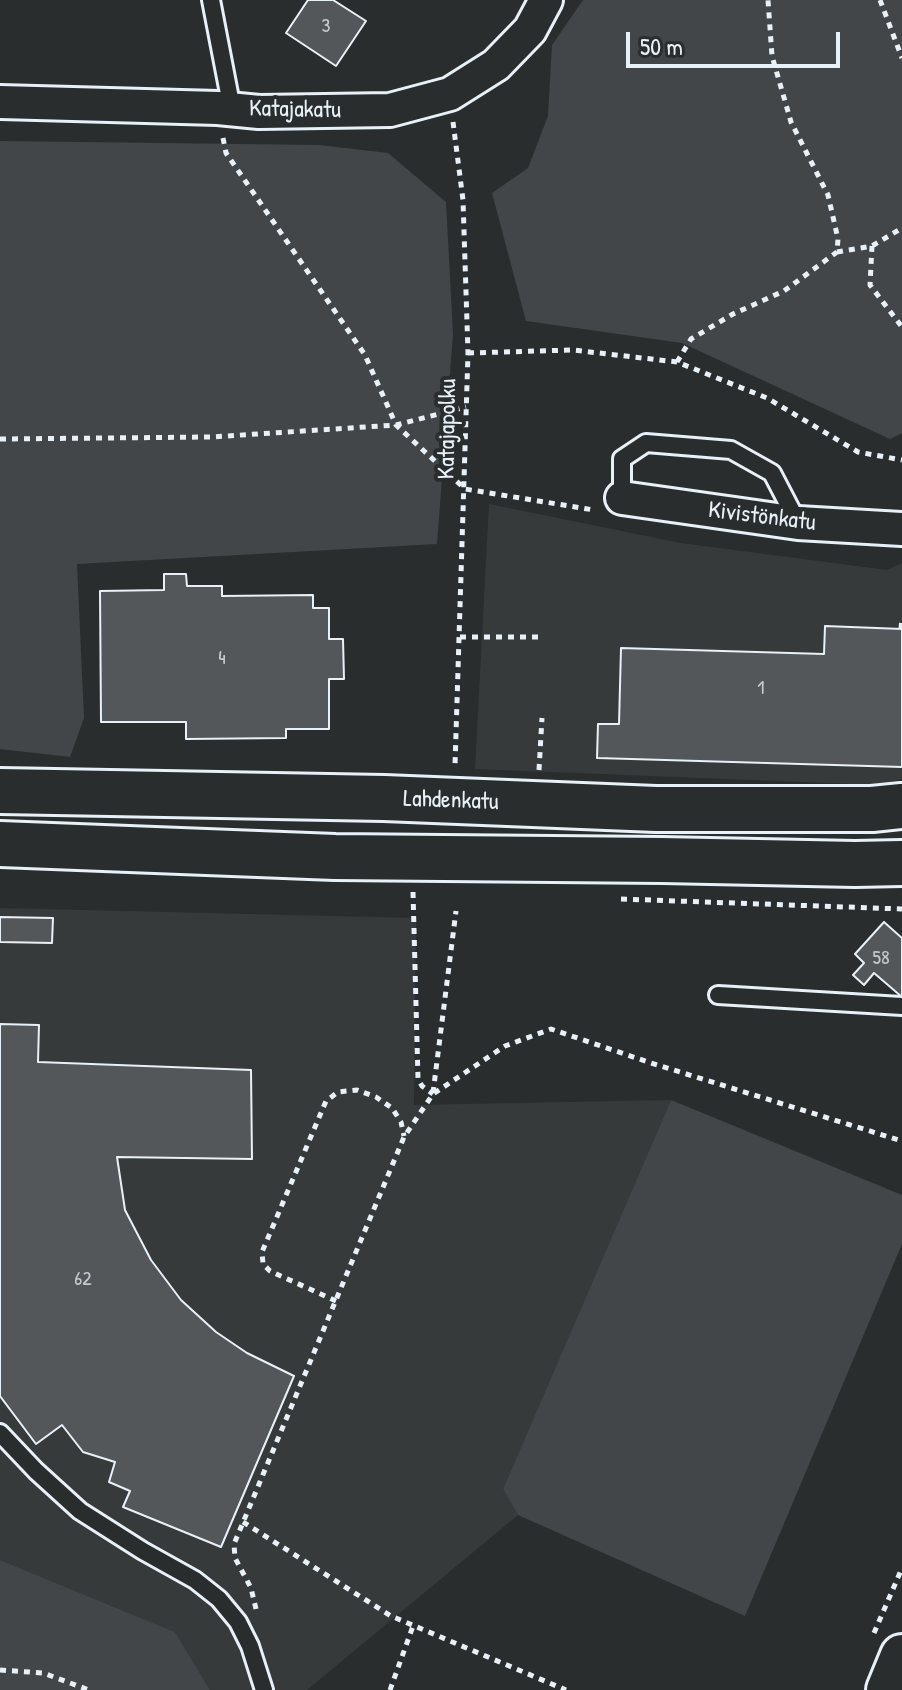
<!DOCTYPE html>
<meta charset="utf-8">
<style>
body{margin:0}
#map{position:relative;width:902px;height:1690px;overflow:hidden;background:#2a2d2e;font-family:"Patrick Hand",sans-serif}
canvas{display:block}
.scale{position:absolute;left:626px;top:32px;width:214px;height:36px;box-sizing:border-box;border:4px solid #e8f1f8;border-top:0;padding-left:10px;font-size:24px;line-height:28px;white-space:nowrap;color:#e8f1f8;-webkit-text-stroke:6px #2a2d2e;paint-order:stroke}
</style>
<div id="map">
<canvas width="902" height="1690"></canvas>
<div class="scale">50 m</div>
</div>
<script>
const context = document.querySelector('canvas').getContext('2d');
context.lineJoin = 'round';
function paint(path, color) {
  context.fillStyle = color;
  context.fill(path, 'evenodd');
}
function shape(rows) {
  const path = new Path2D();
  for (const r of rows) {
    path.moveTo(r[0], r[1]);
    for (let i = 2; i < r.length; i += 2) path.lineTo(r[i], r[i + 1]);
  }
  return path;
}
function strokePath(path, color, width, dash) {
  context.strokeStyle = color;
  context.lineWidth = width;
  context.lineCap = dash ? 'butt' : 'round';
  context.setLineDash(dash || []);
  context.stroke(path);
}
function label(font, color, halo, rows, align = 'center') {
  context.font = font + ' "Patrick Hand",sans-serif';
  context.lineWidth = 8;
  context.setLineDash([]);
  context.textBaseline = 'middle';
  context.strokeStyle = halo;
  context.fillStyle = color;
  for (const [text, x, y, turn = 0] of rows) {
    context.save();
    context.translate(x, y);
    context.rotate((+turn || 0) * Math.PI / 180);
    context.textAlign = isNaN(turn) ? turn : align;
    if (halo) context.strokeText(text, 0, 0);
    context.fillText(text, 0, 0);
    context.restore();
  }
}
const built = shape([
 [489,504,681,543,887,570,902,563,902,779,878,785,475,769],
 [0,908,416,918,414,1105,671,1100,503,1489,518,1515,307,1690,210,1690,175,1632,0,1560]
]);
const green = shape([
 [583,0,902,0,902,433,890,439,682,343,526,321,492,193,528,168,548,116,552,45],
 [0,141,319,145,388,153,446,202,453,334,437,544,77,564,84,718,70,757,0,749],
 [671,1100,902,1195,902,1244,745,1616,518,1515,503,1489],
 [0,1560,175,1632,210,1690,0,1690]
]);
const building = shape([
 [308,0,333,0,366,21,336,66,286,33,308,0],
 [164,574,186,574,187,586,222,586,222,596,313,595,313,608,329,608,329,639,343,639,344,679,329,679,329,729,286,729,286,738,186,739,186,722,101,722,100,591,164,590,164,574],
 [825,626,902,629,902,767,597,758,598,724,619,724,621,648,824,654,825,626],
 [0,917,53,918,52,943,0,942,0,917],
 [884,922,902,938,902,997,874,973,864,985,853,975,864,963,855,954,884,922],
 [0,1024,39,1025,38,1062,251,1070,252,1159,117,1157,125,1210,151,1260,181,1300,216,1332,247,1353,294,1376,221,1547,123,1507,130,1491,109,1482,115,1462,83,1452,62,1425,36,1444,0,1396,0,1024]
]);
const path = shape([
 [880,0,902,58],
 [453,122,463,200,468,353,455,765],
 [223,138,226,153,365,355,396,425,465,489,594,510],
 [872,246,870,285,902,327],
 [837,252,872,246,902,228],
 [468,353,573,350,677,362,767,398,858,452,902,460],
 [677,362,691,339,733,314,784,291,837,252,838,239,828,195,791,122,772,56,768,0],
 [0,439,211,437,396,425,466,407],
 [901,629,902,617],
 [460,637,544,637],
 [539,770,542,718],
 [413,892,418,1079,422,1086,433,1094],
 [621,899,902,909],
 [433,1093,456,911],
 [336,1301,270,1271,263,1264,262,1252,326,1101,338,1092,357,1090,376,1097,392,1108,401,1122,404,1136],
 [243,1522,391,1616,566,1690],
 [256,1609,251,1588,235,1558,234,1544,404,1137,433,1094,505,1046,551,1029,651,1063,902,1141],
 [874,1633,902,1568],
 [0,1670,43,1673,89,1690],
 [390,1690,413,1626]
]);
const service = shape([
 [211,0,232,109],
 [622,498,622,459,646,443,731,450,772,473,798,523],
 [718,995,902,1006],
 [0,1433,36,1471,80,1511,143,1551,195,1580,219,1599,238,1622,250,1646,264,1690]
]);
const minor = shape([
 [0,102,218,108,259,112,390,110,450,94,496,65,530,30,546,0],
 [622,498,798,523,902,529]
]);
const tertiary = shape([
 [888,1690,902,1656]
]);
const primary = shape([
 [0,791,384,798,656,809,872,809,902,806],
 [0,844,335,857,662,860,855,864,902,863]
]);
const numberNames = [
 ["3",326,27],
 ["4",222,659],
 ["1",761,689],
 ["58",881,959],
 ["62",83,1280]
];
const streetNames = [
 ["Katajakatu",295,110,1],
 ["Katajapolku",448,429,-89],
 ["Kivistönkatu",762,517,7],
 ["Lahdenkatu",451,801,2]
];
paint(built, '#363a3b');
paint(green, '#424648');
paint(building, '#535759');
strokePath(building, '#e8f1f8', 2);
strokePath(service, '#e8f1f8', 22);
strokePath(minor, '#e8f1f8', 38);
strokePath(tertiary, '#e8f1f8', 48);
strokePath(primary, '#e8f1f8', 50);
strokePath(path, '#e8f1f8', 5, [6, 6]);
strokePath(service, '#2a2d2e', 16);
strokePath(minor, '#2a2d2e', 32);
strokePath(tertiary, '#2a2d2e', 42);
strokePath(primary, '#2a2d2e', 44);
label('20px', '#c3cad0', null, numberNames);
label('24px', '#e8f1f8', '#2a2d2e', streetNames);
</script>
